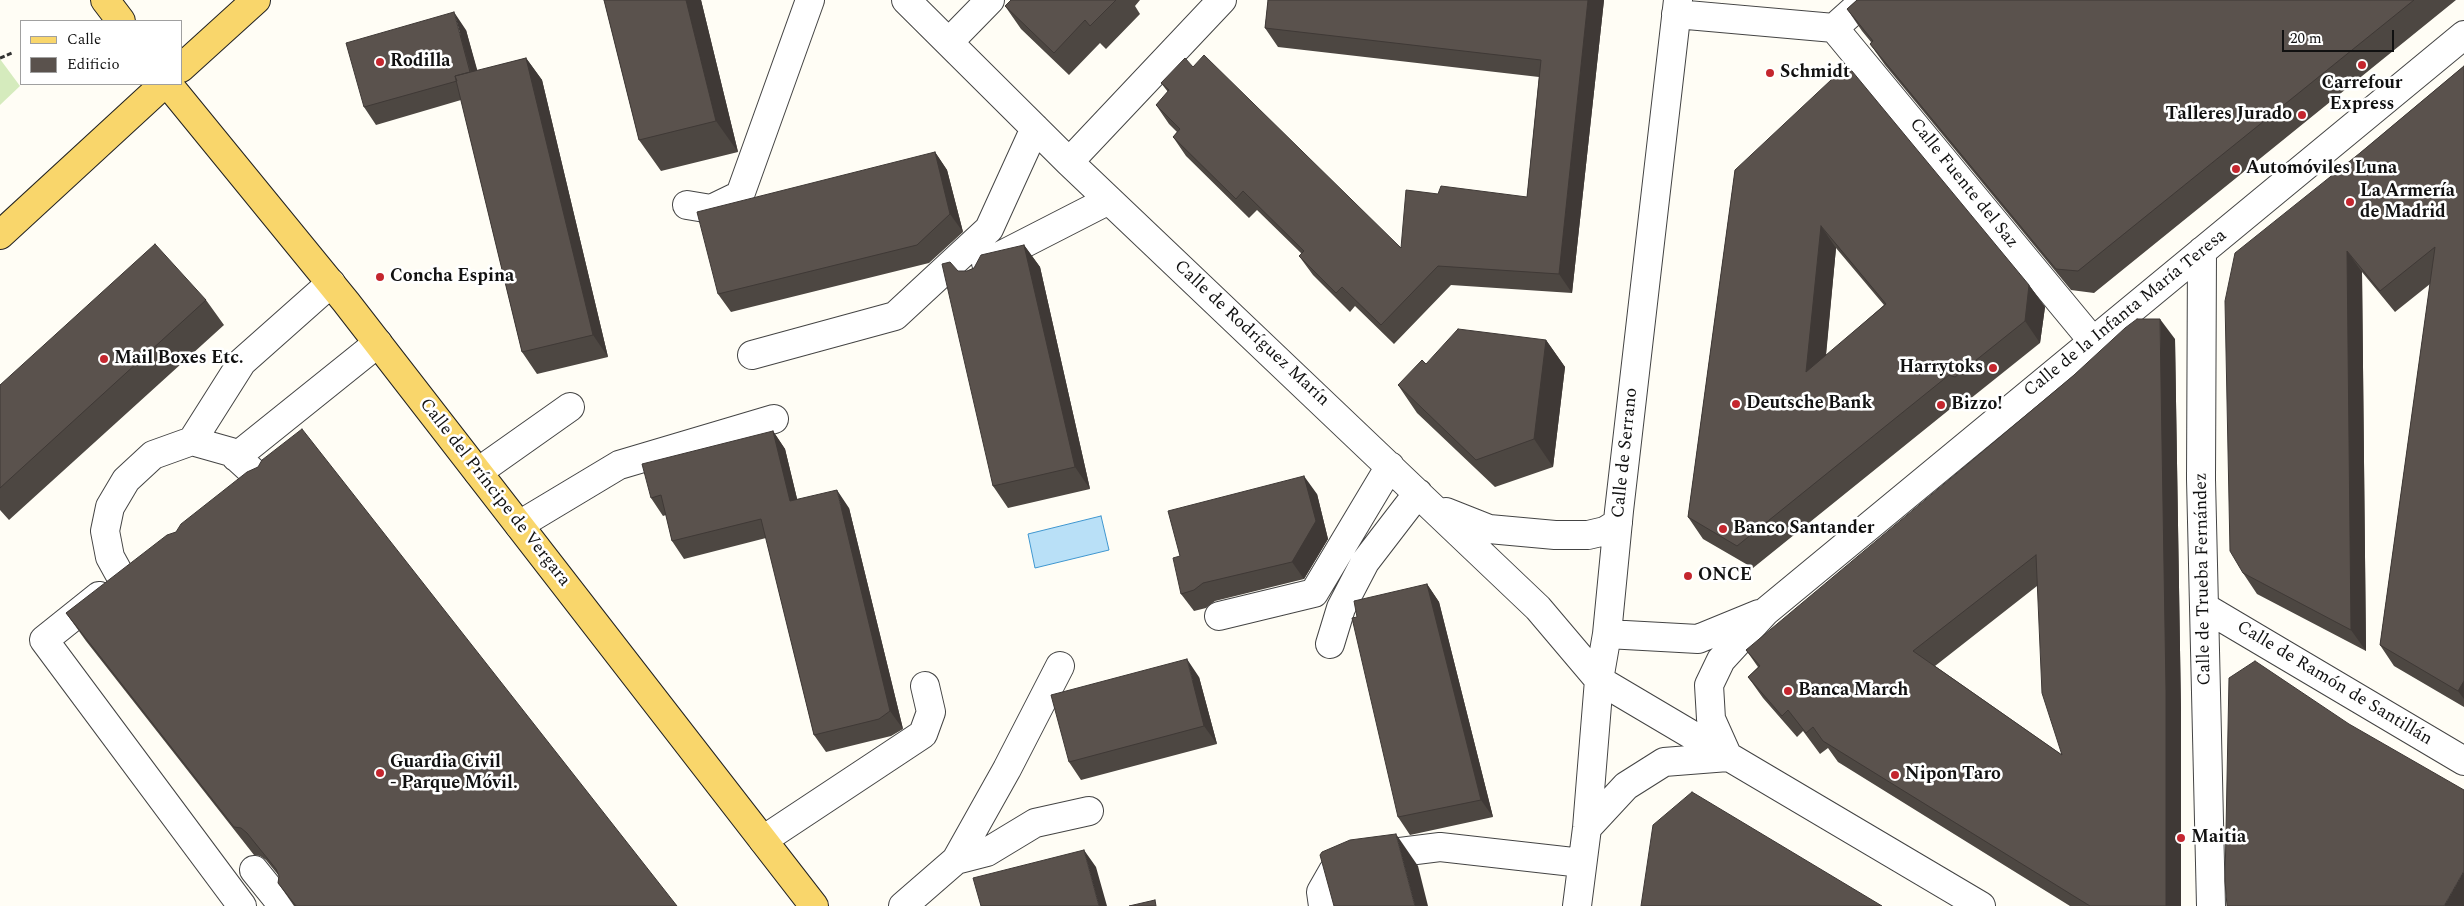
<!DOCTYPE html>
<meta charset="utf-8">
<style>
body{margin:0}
#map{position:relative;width:2464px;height:906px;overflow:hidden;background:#fffdf5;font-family:Spectral,serif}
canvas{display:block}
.legend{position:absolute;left:20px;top:20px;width:162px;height:65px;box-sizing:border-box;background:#fff;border:1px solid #a0a0a0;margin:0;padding:6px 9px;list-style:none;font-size:15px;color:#111}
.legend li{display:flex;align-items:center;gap:10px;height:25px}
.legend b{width:25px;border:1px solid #a0a0a0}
.scale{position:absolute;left:2282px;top:30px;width:112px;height:22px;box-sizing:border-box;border:2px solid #111;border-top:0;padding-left:6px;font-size:15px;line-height:18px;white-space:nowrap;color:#111;-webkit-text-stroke:4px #fff;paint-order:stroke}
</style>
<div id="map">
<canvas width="2464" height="906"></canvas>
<ul class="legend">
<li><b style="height:6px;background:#f9d66b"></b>Calle</li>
<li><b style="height:14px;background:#5a524d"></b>Edificio</li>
</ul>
<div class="scale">20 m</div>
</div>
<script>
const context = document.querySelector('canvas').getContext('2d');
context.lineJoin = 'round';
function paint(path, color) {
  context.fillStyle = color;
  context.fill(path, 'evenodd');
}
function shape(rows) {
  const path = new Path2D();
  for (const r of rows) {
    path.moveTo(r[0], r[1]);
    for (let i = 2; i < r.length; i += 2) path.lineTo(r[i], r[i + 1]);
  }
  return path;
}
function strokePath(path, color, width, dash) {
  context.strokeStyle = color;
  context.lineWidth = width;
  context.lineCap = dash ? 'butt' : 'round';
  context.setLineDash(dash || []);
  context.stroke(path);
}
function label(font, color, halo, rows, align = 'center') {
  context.font = font + ' Spectral,serif';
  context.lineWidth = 5;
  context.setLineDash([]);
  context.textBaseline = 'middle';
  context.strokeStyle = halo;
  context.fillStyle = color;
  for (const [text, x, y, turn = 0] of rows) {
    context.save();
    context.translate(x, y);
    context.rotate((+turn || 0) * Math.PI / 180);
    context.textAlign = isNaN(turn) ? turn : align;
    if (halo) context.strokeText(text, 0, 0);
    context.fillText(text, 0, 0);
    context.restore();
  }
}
const green = shape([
 [0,59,20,86,0,105]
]);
const water = shape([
 [1101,516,1109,550,1035,568,1028,534,1101,516]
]);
const path = shape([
 [0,58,12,53]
]);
const minor = shape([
 [906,0,1069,162,1538,608,1599,680,1981,906],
 [1676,14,1834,28,1865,0],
 [1834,28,2092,340],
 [949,42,990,0],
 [1069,162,1222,0],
 [687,205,711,209,740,195,810,0],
 [2202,251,2201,479,2211,906],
 [986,263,1109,200],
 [752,355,895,316,989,229,1035,128],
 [192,441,242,362,331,283],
 [236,457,378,343],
 [478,472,570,407],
 [1446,512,1489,529,1555,535,1588,535,1605,531,1618,523],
 [519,525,619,465,774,419],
 [121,577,110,557,105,531,110,507,126,480,153,455,192,441,231,452,266,484],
 [99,596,44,640,242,906],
 [2204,607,2464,761],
 [1219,616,1314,593,1390,466],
 [1607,634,1698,639,1759,614],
 [1330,644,1341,608,1365,562,1418,493],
 [1728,757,1711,719,1709,685,1721,660,1765,612,2464,35],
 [1587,828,1626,786,1664,762,1728,757],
 [763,840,923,734,931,712,925,686],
 [956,860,987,852,1035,823,1089,811],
 [254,870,283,906],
 [903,906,956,860,1007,769,1060,666],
 [1323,906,1321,892,1333,871,1368,856,1440,847,1582,863],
 [1577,906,1587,828,1599,680,1607,634,1619,511,1678,0]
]);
const major = shape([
 [105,0,121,21],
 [181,68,256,0],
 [168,84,346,302,814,906],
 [0,235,164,84]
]);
const wall = shape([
 [604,0,701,0,738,152,661,171,639,140],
 [1011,0,1140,0,1135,6,1140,14,1106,49,1100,43,1069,75,1021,29,1005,6],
 [1268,0,1604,0,1572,293,1451,285,1394,344,1355,306,1350,312,1313,275,1299,256,1302,254,1257,210,1249,218,1186,156,1173,137,1177,132,1169,124,1156,105,1168,92,1161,83,1193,67,1401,248,1438,194,1527,197,1539,77,1278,47,1265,28],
 [1857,0,2456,0,2094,293,2071,290,1885,65,1870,44,1871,42,1862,31,1847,9],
 [466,30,477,71,526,58,542,80,608,357,537,374,522,352,461,100,376,125,364,107],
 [2464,66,2464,707,2394,666,2380,645,2430,284,2395,312,2362,272,2366,651,2257,594,2243,573,2360,153],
 [935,152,947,170,963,232,929,263,731,312,718,294],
 [1735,170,2029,285,2045,307,2040,343,1970,399,1965,397,1753,568,1703,539,1688,517],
 [1836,248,1884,305,1826,356],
 [1024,245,1040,267,1090,489,1008,508,993,486,958,271,967,271],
 [206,300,224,325,9,520,0,510,0,385],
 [2175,339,2181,711,2181,906,2070,906,1838,762,1828,748,1820,754,1803,731,1797,737,1763,698,1748,677,1758,667,1746,650],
 [2037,586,2062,755,1935,666],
 [1546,340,1565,367,1553,467,1495,487,1417,413,1398,385,1426,364],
 [773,431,785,449,797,499,849,508,903,729,891,736,826,752,814,735,766,538,684,559,672,541,666,515,663,516,651,498],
 [258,467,677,906,294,906,278,883,279,876,266,860,260,856,254,855,86,641,66,613,176,532],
 [1317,494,1328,539,1304,579,1215,601,1206,608,1194,611,1181,594,1180,556],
 [1427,584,1439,602,1493,817,1410,835,1398,817],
 [1199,677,1217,744,1081,780,1069,762]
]);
const shadedWall = shape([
 [686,0,701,0,738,152,716,121],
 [1588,0,1604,0,1572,293,1559,274],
 [454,12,466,30,484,94,472,76],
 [526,58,542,80,608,357,593,335],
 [935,152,947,170,963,232,950,214],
 [1821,226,1836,248,1822,394,1806,372],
 [1024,245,1040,267,1090,489,1075,467],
 [2347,251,2362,272,2366,651,2351,630],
 [2029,285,2045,307,2040,343,2025,321],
 [2160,319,2175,339,2181,711,2181,906,2166,906],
 [1546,340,1565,367,1553,467,1534,439],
 [773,431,785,449,802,519,790,501],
 [1304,476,1317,494,1328,539,1304,579,1292,562],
 [837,490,849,508,903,729,890,711],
 [1427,584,1439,602,1493,817,1481,800],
 [1187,659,1199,677,1217,744,1204,726],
 [2464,681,2464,699,2458,691],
 [1396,834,1418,866,1428,906,1415,906],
 [1084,850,1096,867,1107,906,1099,906],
 [2464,871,2464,906,2444,906]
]);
const building = shape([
 [604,0,686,0,716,121,639,140,604,0],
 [1011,0,1116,0,1090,26,1085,20,1054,53,1005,6,1011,0],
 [1268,0,1588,0,1559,274,1438,266,1381,325,1342,287,1336,293,1299,256,1304,251,1243,191,1236,199,1173,137,1180,129,1156,105,1169,90,1161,83,1185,58,1193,67,1204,55,1401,248,1406,190,1438,194,1441,186,1527,197,1541,60,1265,28,1268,0],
 [1857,0,2414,0,2078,271,2056,269,1870,44,1873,41,1847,9,1857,0],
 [454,12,470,72,455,76,457,81,364,107,346,43,454,12],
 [526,58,593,335,522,352,455,76,526,58],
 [1847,65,2029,285,2025,321,1955,377,1949,375,1737,546,1688,517,1735,170,1847,65],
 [1821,226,1886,304,1806,372,1821,226],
 [2464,66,2464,681,2458,691,2380,645,2435,247,2380,291,2347,251,2351,630,2243,573,2230,551,2225,301,2235,253,2360,153,2464,66],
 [935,152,950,214,917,245,718,294,697,212,935,152],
 [155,244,206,300,0,488,0,385,155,244],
 [1024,245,1075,467,993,486,942,264,950,262,958,271,967,271,974,268,981,255,1024,245],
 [2137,319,2160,319,2166,690,2166,906,2090,906,1823,741,1813,727,1806,733,1788,710,1782,716,1748,677,1760,666,1746,650,2074,375,2125,328,2137,319],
 [2036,555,2042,693,2062,755,1913,651,2036,555],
 [1458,329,1546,340,1534,439,1476,460,1398,385,1422,360,1426,364,1458,329],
 [302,429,677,906,296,906,278,883,279,876,276,869,247,833,241,828,234,827,66,613,167,535,176,532,181,524,247,472,258,467,262,460,302,429],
 [773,431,790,501,837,490,890,711,879,719,814,735,761,519,672,541,661,495,651,498,642,464,773,431],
 [1304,476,1316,521,1292,562,1203,583,1194,590,1181,594,1173,558,1180,556,1168,511,1304,476],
 [1427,584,1481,800,1398,817,1352,618,1357,617,1354,601,1427,584],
 [1187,659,1204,726,1069,762,1051,695,1187,659],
 [2255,661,2349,724,2464,790,2464,871,2444,906,2227,906,2225,881,2229,678,2255,661],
 [1692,792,1882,906,1641,906,1653,825,1692,792],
 [1396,834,1415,906,1334,906,1320,855,1322,852,1350,840,1396,834],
 [1084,850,1099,906,981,906,973,878,1084,850],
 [1155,900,1156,906,1129,906,1155,900]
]);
const markers = [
 [380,62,5,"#c4262e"],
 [2362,65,5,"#c4262e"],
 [1770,73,5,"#c4262e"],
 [2302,115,5,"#c4262e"],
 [2236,169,5,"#c4262e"],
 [2350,202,5,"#c4262e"],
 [380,277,5,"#c4262e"],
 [104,359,5,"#c4262e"],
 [1993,368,5,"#c4262e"],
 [1736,404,5,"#c4262e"],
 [1941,405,5,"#c4262e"],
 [1723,529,5,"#c4262e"],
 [1688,576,5,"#c4262e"],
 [1788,691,5,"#c4262e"],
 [380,773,5,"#c4262e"],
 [1895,775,5,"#c4262e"],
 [2181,838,5,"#c4262e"]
];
const poiNames = [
 ["Rodilla",390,62],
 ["Schmidt",1780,73],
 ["Carrefour",2362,84,"center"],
 ["Express",2362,105,"center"],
 ["Talleres Jurado",2292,115,"right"],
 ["Automóviles Luna",2246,169],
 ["La Armería",2360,192],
 ["de Madrid",2360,213],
 ["Concha Espina",390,277],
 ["Mail Boxes Etc.",114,359],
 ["Harrytoks",1983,368,"right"],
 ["Deutsche Bank",1746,404],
 ["Bizzo!",1951,405],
 ["Banco Santander",1733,529],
 ["ONCE",1698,576],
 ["Banca March",1798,691],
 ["Guardia Civil",390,763],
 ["- Parque Móvil.",390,784],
 ["Nipon Taro",1905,775],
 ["Maitia",2191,838]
];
const streetNames = [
 ["Calle Fuente del Saz",1963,184,51],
 ["Calle de la Infanta María Teresa",2126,314,-39],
 ["Calle de Rodríguez Marín",1251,334,43],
 ["Calle de Serrano",1626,453,-84],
 ["Calle del Príncipe de Vergara",494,493,52],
 ["Calle de Trueba Fernández",2204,579,-91],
 ["Calle de Ramón de Santillán",2334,684,31]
];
paint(green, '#d5ebbd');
paint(water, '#b9e0f7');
strokePath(water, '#3f96cf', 1);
strokePath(minor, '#444', 30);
strokePath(major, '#222', 30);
strokePath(path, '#333', 3, [5, 2.5]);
strokePath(minor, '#fff', 28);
strokePath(major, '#f9d66b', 28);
paint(wall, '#4d4742');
paint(shadedWall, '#3f3936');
paint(building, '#5a524d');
strokePath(building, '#3f3936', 1);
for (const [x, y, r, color] of markers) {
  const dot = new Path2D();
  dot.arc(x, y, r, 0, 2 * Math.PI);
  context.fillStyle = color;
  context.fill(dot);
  strokePath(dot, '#fff', 2);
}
label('bold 18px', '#111', '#fff', poiNames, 'left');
label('18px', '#111', '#fff', streetNames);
</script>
